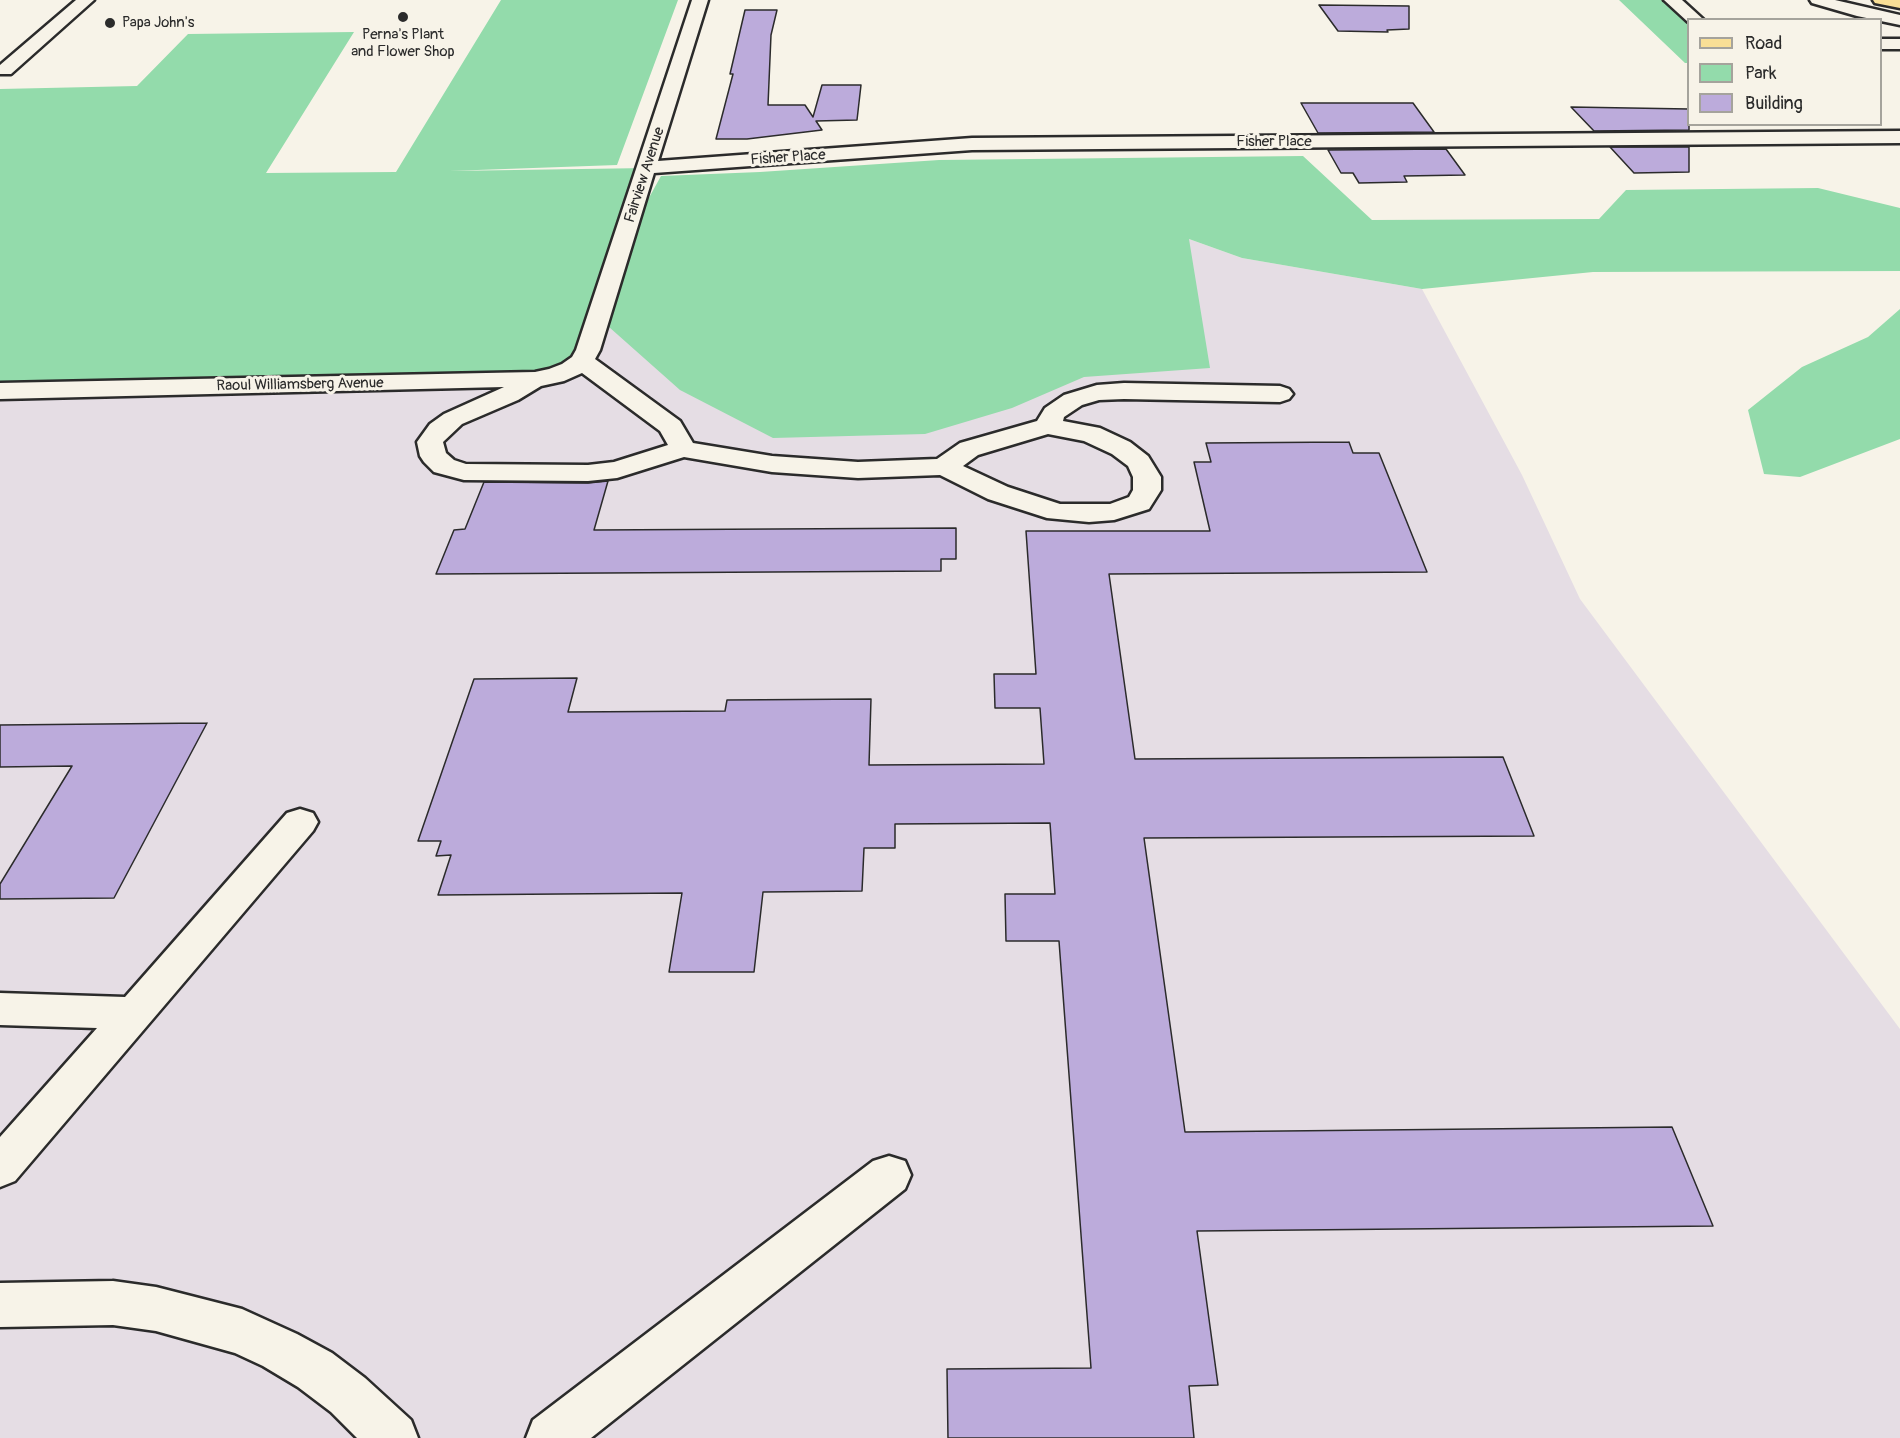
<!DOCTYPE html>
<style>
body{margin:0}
#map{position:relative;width:1900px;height:1438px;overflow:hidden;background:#f7f3e8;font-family:Pangolin,sans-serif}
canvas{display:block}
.legend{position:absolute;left:1687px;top:18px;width:195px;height:108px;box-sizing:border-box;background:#f7f3e8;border:2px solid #a5a39c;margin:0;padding:8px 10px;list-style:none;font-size:18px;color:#2b2b2b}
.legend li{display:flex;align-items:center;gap:12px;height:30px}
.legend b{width:30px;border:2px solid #a5a39c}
</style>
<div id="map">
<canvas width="1900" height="1438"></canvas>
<ul class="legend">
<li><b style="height:8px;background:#f9df96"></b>Road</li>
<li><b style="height:16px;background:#93dbab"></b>Park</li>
<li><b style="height:16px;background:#bcabdb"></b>Building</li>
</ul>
</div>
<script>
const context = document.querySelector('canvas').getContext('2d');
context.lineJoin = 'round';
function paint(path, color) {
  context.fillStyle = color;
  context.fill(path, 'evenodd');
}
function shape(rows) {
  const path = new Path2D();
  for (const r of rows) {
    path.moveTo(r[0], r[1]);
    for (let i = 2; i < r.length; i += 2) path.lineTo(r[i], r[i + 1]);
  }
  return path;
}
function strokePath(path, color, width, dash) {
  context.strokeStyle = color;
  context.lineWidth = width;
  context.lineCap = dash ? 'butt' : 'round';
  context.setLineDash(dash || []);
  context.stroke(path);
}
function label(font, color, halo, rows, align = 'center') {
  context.font = font + ' Pangolin,sans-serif';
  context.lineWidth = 6;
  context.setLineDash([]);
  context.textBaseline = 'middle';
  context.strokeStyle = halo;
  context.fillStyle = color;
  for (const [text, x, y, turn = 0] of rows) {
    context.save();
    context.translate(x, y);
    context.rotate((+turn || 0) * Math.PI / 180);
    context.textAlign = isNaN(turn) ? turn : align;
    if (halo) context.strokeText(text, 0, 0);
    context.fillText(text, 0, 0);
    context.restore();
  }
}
const built = shape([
 [1161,229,1242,258,1422,289,1522,475,1580,599,1900,1029,1900,1438,0,1438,0,396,600,319]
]);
const green = shape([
 [501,0,678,0,617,165,449,171,648,168,625,241,661,176,760,172,939,160,1303,156,1372,220,1599,219,1626,190,1818,188,1900,208,1900,271,1593,272,1422,289,1242,258,1189,239,1210,368,1084,377,1012,408,925,434,773,438,680,390,600,319,564,373,0,396,0,89,137,86,188,34,354,32,266,173,396,172],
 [1619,0,1667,0,1688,20,1688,63,1685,63],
 [1900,309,1900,439,1800,477,1764,474,1748,410,1802,367,1868,337]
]);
const building = shape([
 [1319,5,1409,6,1409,29,1387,30,1388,32,1338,31,1319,5],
 [745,10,777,10,771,35,768,105,805,105,813,117,822,85,861,85,857,120,816,121,822,130,747,139,716,139,733,74,730,74,745,10],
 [1301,103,1413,103,1434,132,1318,133,1301,103],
 [1571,107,1689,109,1689,130,1594,131,1571,107],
 [1610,147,1689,147,1689,172,1634,173,1610,147],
 [1446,149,1465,175,1404,176,1407,182,1359,183,1353,173,1341,173,1328,150,1446,149],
 [1349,442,1353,453,1379,453,1427,572,1109,574,1135,759,1503,757,1534,836,1144,838,1185,1132,1672,1127,1713,1226,1197,1231,1218,1385,1189,1386,1194,1438,948,1438,947,1369,1091,1368,1059,941,1006,941,1005,894,1055,894,1050,823,895,824,895,848,864,848,862,891,763,892,754,972,669,972,682,893,438,895,451,855,436,856,441,841,418,841,474,679,577,678,568,712,725,711,727,700,871,699,869,765,1044,764,1040,708,995,708,994,674,1036,674,1026,531,1210,531,1194,462,1211,462,1206,443,1349,442],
 [608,481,594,530,956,528,956,559,941,559,941,571,436,574,454,530,465,529,484,482,588,483,608,481],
 [207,723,114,898,0,899,0,884,72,766,0,767,0,725,207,723]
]);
const minor = shape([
 [76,0,94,0,11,74,0,74,0,65,76,0],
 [692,0,708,0,658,161,972,138,1900,131,1900,143,972,150,654,173,600,350,595,359,680,421,693,443,772,456,858,462,937,459,960,443,1037,421,1045,408,1064,395,1097,385,1124,383,1280,386,1289,389,1293,394,1289,399,1280,402,1124,399,1099,400,1082,405,1064,417,1063,421,1100,428,1130,442,1148,456,1161,477,1161,490,1149,509,1114,520,1089,522,1047,518,988,499,940,475,858,478,772,472,684,457,617,478,588,481,464,480,434,472,424,462,420,456,417,442,430,424,444,414,504,387,0,399,0,383,535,372,549,369,562,364,572,357,576,350,692,0],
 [582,373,660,431,668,445,614,462,588,465,466,464,454,460,446,453,443,442,462,424,518,400,541,386,564,381,582,373],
 [1048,434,1084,441,1112,454,1128,466,1133,477,1133,490,1129,497,1110,504,1060,504,1008,487,963,466,978,455,1048,434],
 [1664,0,1682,0,1704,20,1688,20,1688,22,1664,0],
 [1810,0,1835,0,1900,15,1900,25,1857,16,1812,3,1810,0],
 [1880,39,1900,39,1900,49,1880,49,1880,39],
 [300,809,313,813,318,822,313,831,15,1181,0,1187,0,1137,97,1028,0,1025,0,993,125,997,287,813,300,809],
 [889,1156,905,1161,911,1175,905,1189,591,1438,526,1438,533,1420,873,1161,889,1156],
 [113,1281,156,1287,242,1309,297,1334,332,1353,365,1378,411,1420,418,1438,357,1438,331,1412,298,1387,263,1366,235,1353,156,1331,113,1325,0,1327,0,1283,113,1281]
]);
const major = shape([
 [1873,0,1900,0,1900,8,1875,3,1873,0]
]);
const markers = [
 [403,17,6,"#2b2b2b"],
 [110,23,6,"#2b2b2b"]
];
const farPoinames = [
 ["Papa John's",122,23],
 ["Perna's Plant",403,35,"center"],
 ["and Flower Shop",403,52,"center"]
];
const farStreetnames = [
 ["Fisher Place",1274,142],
 ["Fisher Place",788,158,-4],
 ["Fairview Avenue",645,175,-72],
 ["Raoul Williamsberg Avenue",300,385,-1]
];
paint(built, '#e5dde4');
paint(green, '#93dbab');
paint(building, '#bcabdb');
strokePath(building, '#2b2b2b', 1.5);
strokePath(minor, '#2b2b2b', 5);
strokePath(major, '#2b2b2b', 5);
paint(minor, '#f7f3e8');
paint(major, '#f9df96');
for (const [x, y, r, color] of markers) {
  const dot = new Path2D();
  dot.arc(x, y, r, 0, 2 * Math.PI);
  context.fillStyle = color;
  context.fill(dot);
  strokePath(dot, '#f7f3e8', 2);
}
label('15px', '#2b2b2b', '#f7f3e8', farPoinames, 'left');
label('15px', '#2b2b2b', '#f7f3e8', farStreetnames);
</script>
